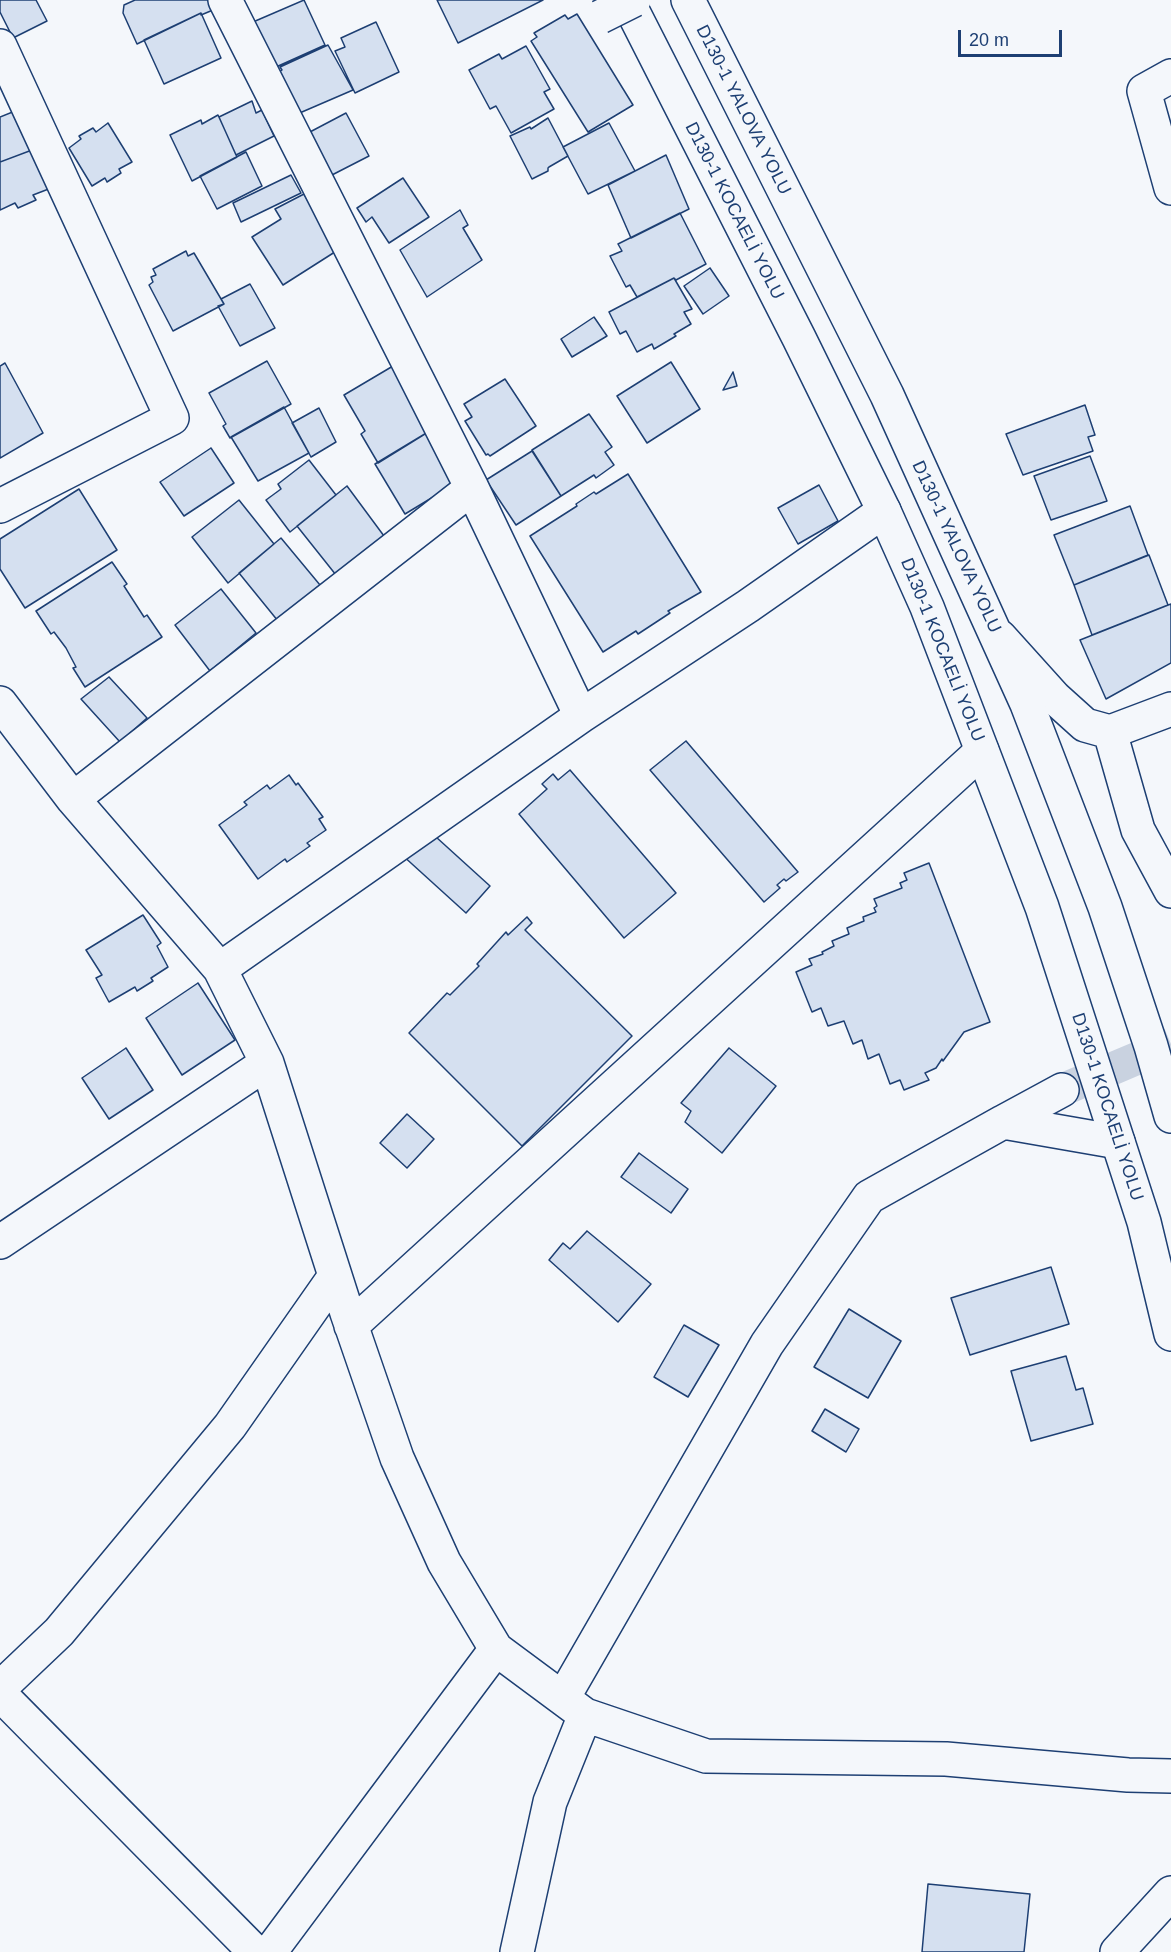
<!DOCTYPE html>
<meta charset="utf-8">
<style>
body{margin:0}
#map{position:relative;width:1171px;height:1952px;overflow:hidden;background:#f4f7fb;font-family:Arial,sans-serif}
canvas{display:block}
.scale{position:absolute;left:958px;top:30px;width:104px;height:27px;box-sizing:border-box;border:3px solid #1d3f73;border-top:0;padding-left:8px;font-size:18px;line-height:21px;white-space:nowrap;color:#1d3f73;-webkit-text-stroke:4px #f4f7fb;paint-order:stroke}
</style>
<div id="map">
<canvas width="1171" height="1952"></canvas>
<div class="scale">20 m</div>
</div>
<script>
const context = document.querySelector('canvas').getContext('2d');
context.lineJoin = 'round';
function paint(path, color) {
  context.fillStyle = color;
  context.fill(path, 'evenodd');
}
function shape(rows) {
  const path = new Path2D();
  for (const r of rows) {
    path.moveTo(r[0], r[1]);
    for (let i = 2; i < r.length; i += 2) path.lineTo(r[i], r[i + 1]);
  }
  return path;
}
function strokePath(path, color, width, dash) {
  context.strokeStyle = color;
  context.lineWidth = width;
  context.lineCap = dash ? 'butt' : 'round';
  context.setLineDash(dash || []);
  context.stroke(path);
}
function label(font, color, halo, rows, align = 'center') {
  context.font = font + ' Arial,sans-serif';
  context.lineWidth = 4.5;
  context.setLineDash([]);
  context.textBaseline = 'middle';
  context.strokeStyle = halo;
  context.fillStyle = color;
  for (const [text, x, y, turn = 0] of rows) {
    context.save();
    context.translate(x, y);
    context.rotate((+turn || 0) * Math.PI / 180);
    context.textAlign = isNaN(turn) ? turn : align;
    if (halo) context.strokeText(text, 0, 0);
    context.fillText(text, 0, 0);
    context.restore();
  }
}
const building = shape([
 [0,0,36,0,47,21,13,38,0,12,0,0],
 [135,0,208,0,213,10,201,15,201,13,137,44,123,13,124,5,135,0],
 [304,0,325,45,276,67,253,22,304,0],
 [437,0,543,0,458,43,437,0],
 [201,13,221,58,164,84,144,40,201,13],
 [577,14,633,105,588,132,531,41,537,37,534,33,565,15,568,19,577,14],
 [376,22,399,72,355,93,335,51,345,47,341,38,376,22],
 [328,45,353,90,295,115,276,74,282,70,280,67,328,45],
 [526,46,550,89,544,92,554,109,511,133,496,106,490,109,469,70,499,54,502,59,526,46],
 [252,101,256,113,262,110,274,136,236,155,219,117,252,101],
 [20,109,40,147,0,162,0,117,20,109],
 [346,113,369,156,330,176,308,133,346,113],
 [218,115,237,157,192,181,170,135,201,120,202,124,218,115],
 [548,118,568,156,549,167,548,168,548,171,532,179,510,136,530,127,531,129,548,118],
 [108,123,132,162,119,169,121,173,107,182,105,178,92,186,69,148,81,139,79,136,93,128,96,132,108,123],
 [609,123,635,171,588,194,563,147,609,123],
 [40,147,59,185,33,195,36,200,18,208,15,203,0,210,0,162,40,147],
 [246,152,262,186,217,209,200,176,246,152],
 [666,155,689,209,631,238,608,185,666,155],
 [291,175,301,193,241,222,233,203,291,175],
 [403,178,429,217,389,243,372,217,366,222,357,208,403,178],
 [304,194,338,250,283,285,252,237,281,219,275,209,304,194],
 [460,210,468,225,463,228,482,260,427,297,400,250,460,210],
 [680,213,706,264,676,280,674,278,637,297,630,285,626,287,610,256,622,251,618,244,680,213],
 [186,251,188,256,194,253,224,304,173,331,149,285,153,282,151,277,156,275,153,269,186,251],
 [710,268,729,296,703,314,684,286,710,268],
 [674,278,692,309,684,312,691,324,674,334,676,336,654,349,652,344,637,352,626,331,620,334,609,312,674,278],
 [250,284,275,328,240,346,218,306,224,304,221,299,250,284],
 [594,317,607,336,572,357,561,339,594,317],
 [267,361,291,404,230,438,223,426,226,424,209,393,267,361],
 [671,362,700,409,647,443,617,396,671,362],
 [5,363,43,433,0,458,0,366,5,363],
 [393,366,433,429,378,463,361,434,365,431,344,395,393,366],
 [733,372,737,386,723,390,733,372],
 [505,379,536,426,490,456,488,454,486,455,465,421,472,417,464,404,505,379],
 [1085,405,1095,435,1088,437,1093,451,1023,475,1006,434,1085,405],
 [284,407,309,453,258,481,231,437,284,407],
 [319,408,336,442,311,457,292,423,319,408],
 [589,414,612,447,605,452,614,465,596,478,594,475,561,496,532,450,589,414],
 [433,429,463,479,405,514,375,464,433,429],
 [211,448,234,483,184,516,160,482,211,448],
 [532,451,561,496,516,525,486,480,532,451],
 [1090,456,1107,501,1051,520,1034,476,1090,456],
 [309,460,336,495,290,532,266,500,281,489,278,484,309,460],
 [628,474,701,592,668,611,670,613,638,634,636,631,603,652,530,536,577,506,576,504,594,492,596,494,628,474],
 [819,485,838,521,798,544,778,508,819,485],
 [347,486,384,536,336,575,297,526,347,486],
 [79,489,117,550,25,608,0,569,0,539,79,489],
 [239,500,274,544,228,583,192,537,239,500],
 [1130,506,1148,555,1074,585,1054,535,1130,506],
 [281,538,320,585,278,621,239,573,281,538],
 [1149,555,1168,605,1092,635,1074,585,1149,555],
 [112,562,127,584,124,586,144,617,147,615,162,637,85,687,73,668,76,667,66,648,54,632,51,634,36,611,112,562],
 [221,589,256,633,210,671,175,625,221,589],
 [1171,604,1171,663,1106,699,1080,640,1171,604],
 [109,677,147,718,120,742,81,699,109,677],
 [686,741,798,872,786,881,784,879,777,885,780,888,764,902,650,770,686,741],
 [570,770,676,893,624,938,519,814,547,789,542,784,553,774,558,780,570,770],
 [289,775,296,785,298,783,323,817,319,819,326,830,307,843,310,846,287,862,285,859,258,879,219,825,247,805,244,802,267,785,270,789,289,775],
 [425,827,490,886,466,913,401,854,425,827],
 [929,863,990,1022,964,1032,943,1061,942,1059,936,1068,925,1073,929,1080,904,1090,900,1080,890,1084,879,1054,868,1059,862,1040,853,1044,844,1021,828,1026,821,1008,812,1012,796,972,812,965,809,959,823,954,822,952,834,946,832,941,849,934,847,928,864,921,863,917,876,912,874,908,877,906,874,899,902,888,900,883,907,880,904,873,929,863],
 [143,915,161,943,157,946,168,967,151,978,153,981,137,991,135,987,109,1002,96,978,102,975,86,950,143,915],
 [527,917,532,923,525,930,632,1036,522,1146,409,1033,447,993,450,995,479,966,477,964,506,932,508,935,527,917],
 [198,983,235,1040,182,1075,146,1018,198,983],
 [126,1048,153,1090,109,1119,82,1078,126,1048],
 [729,1048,776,1086,722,1153,685,1122,691,1111,681,1103,729,1048],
 [407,1114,434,1139,407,1168,380,1143,407,1114],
 [639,1153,688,1189,671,1213,621,1177,639,1153],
 [587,1231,651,1284,618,1322,549,1260,563,1243,570,1249,587,1231],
 [1051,1267,1069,1324,970,1355,951,1298,1051,1267],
 [849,1309,901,1341,868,1398,814,1367,849,1309],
 [684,1325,719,1345,688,1397,654,1377,684,1325],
 [1066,1356,1076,1390,1083,1388,1093,1424,1031,1441,1011,1371,1066,1356],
 [825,1409,859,1429,846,1452,812,1431,825,1409],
 [928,1884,1030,1894,1024,1952,922,1952,928,1884]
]);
const minorTunnel = shape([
 [1062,1090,1171,1044]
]);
const minor = shape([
 [225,0,472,488,581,716],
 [0,46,172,418,0,506],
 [1171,76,1144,91,1171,188],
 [1000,637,1055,698,1085,725,1110,732,1171,709],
 [0,703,73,799,220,969,267,1063,347,1313,397,1458,444,1562,496,1649,585,1715,706,1756,946,1759,1128,1775,1171,1776],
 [1110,732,1138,830,1171,891],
 [73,799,472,488],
 [220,969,581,716,748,606,884,511],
 [1003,1122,1062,1090],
 [0,1242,267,1063],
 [351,1326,982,751],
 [0,1688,59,1632,230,1426,335,1276],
 [0,1694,255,1952],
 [563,1698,767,1344,869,1197,1003,1122,1118,1142],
 [270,1952,496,1649],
 [517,1952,550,1802,585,1715],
 [1117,1952,1171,1893]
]);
const highway = shape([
 [627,0,799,338,884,511,927,607,1042,907,1144,1222,1171,1334],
 [688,0,887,395,1027,704,1105,907,1151,1046,1171,1116]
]);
const minorBridge = shape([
 [600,17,634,0]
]);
const streetNames = [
 ["D130-1 YALOVA YOLU",743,110,63],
 ["D130-1 KOCAELİ YOLU",734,211,63],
 ["D130-1 YALOVA YOLU",956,547,65],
 ["D130-1 KOCAELİ YOLU",942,650,68],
 ["D130-1 KOCAELİ YOLU",1107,1107,72]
];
paint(building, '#d5e0f0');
strokePath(building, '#1d3f73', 1.5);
strokePath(minorTunnel, '#c9d2e0', 33, [33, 16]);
strokePath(minor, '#1d3f73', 36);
strokePath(highway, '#1d3f73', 36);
strokePath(minor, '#f4f7fb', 33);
strokePath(highway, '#f4f7fb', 33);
strokePath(minorBridge, '#1d3f73', 36, []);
strokePath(minorBridge, '#f4f7fb', 33);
label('18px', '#1d3f73', '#f4f7fb', streetNames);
</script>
